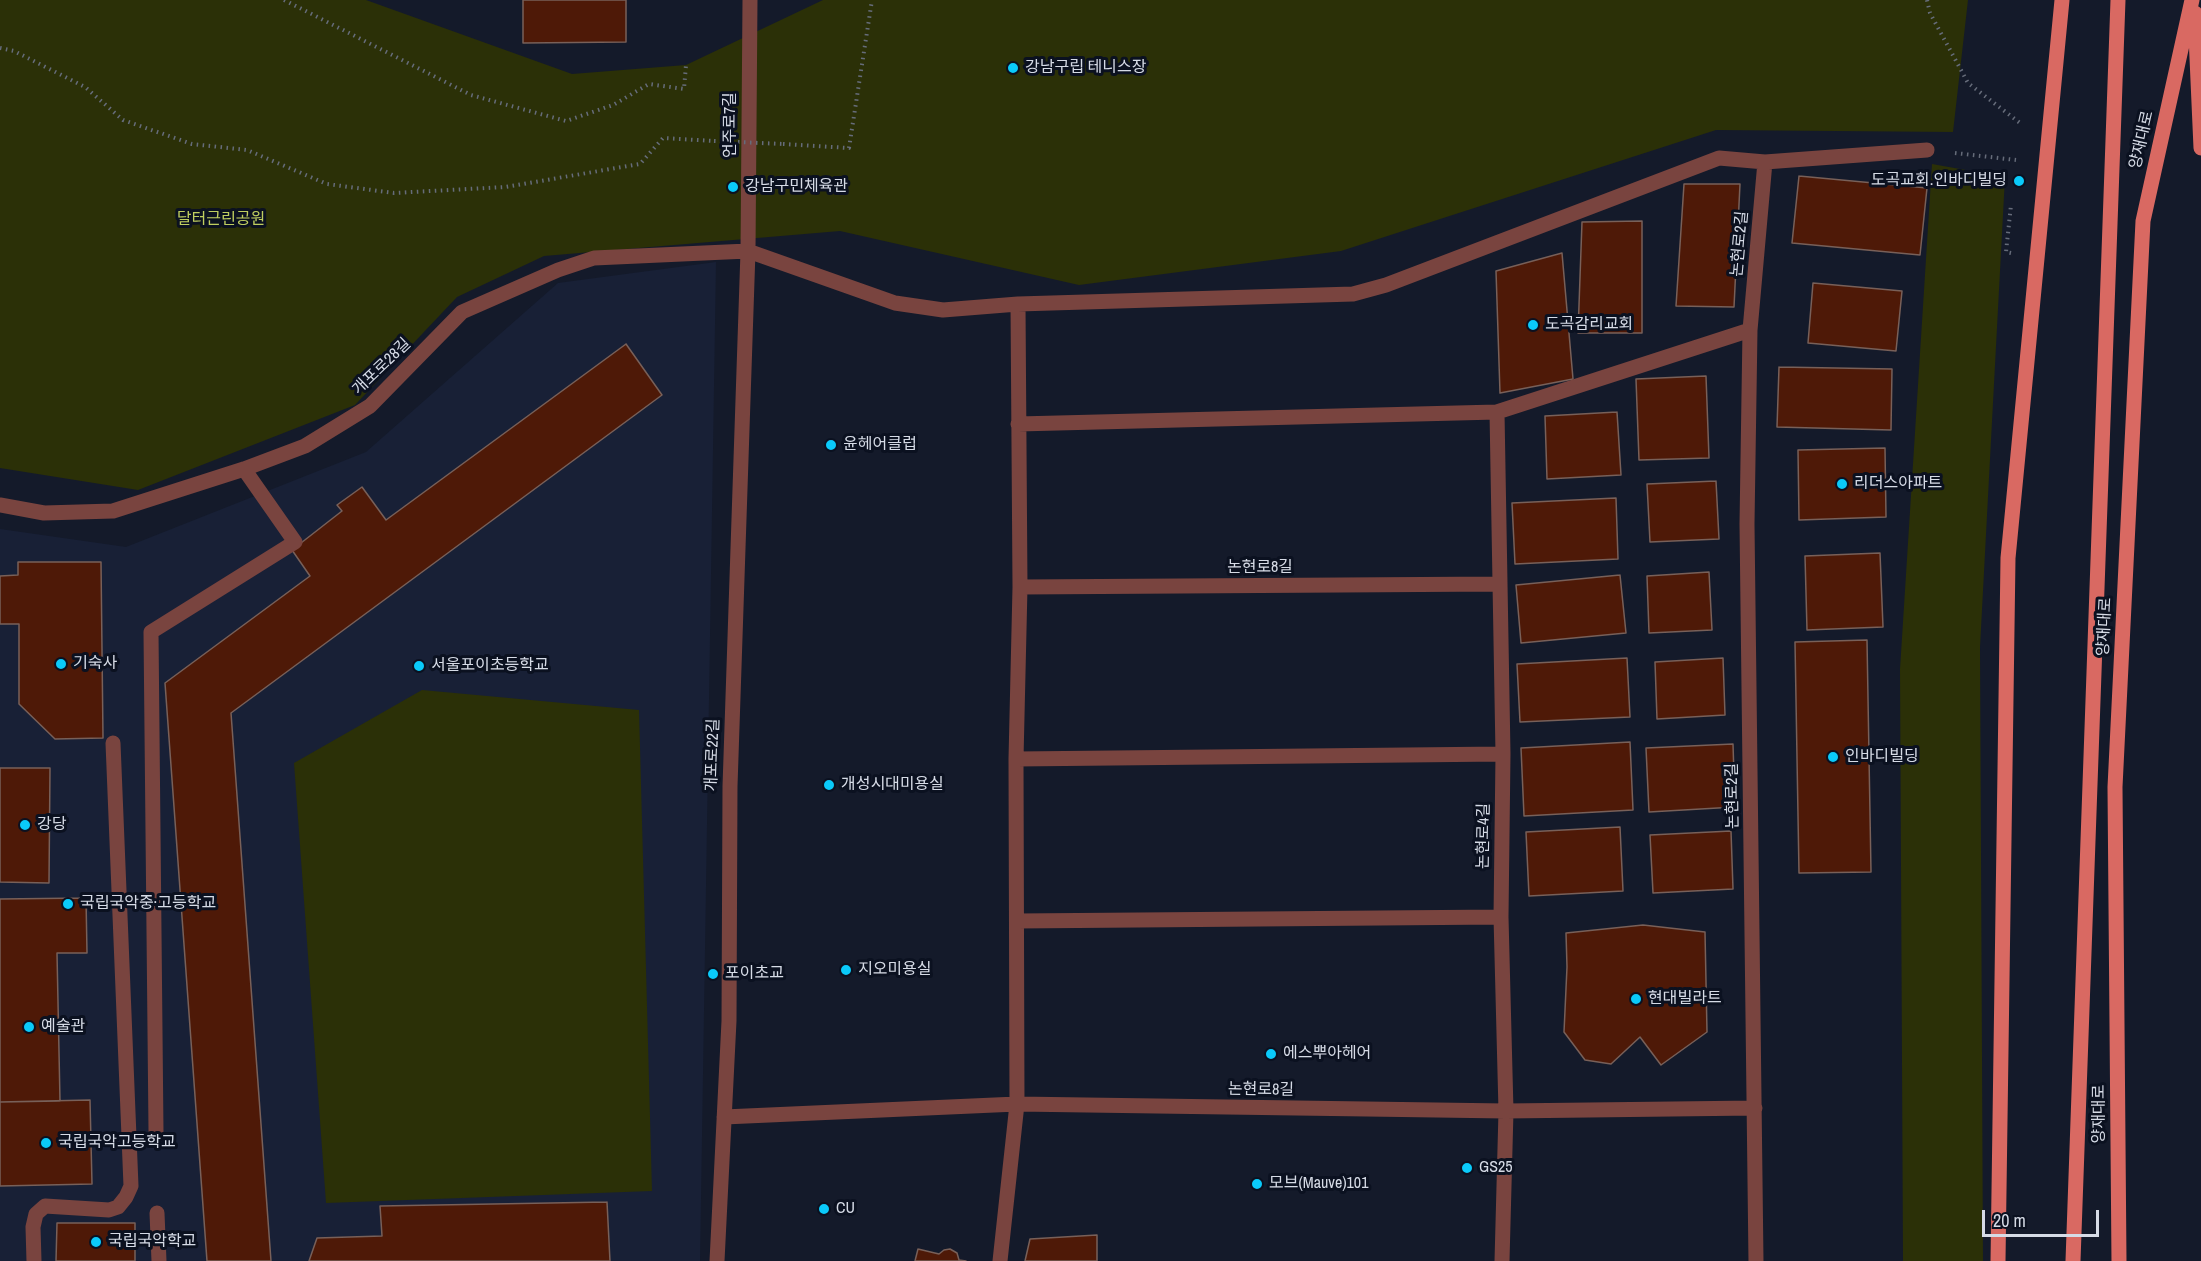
<!DOCTYPE html>
<meta charset="utf-8">
<style>
body{margin:0}
#map{position:relative;width:2201px;height:1261px;overflow:hidden;background:#141a2a;font-family:"Archivo Narrow",sans-serif}
canvas{display:block}
.scale{position:absolute;left:1982px;top:1210px;width:117px;height:27px;box-sizing:border-box;border:3px solid #d6dbe6;border-top:0;padding-left:8px;font-size:18px;line-height:21px;white-space:nowrap;color:#d6dbe6;-webkit-text-stroke:4px #0b1120;paint-order:stroke}
</style>
<div id="map">
<canvas width="2201" height="1261"></canvas>
<div class="scale">20 m</div>
</div>
<script>
const context = document.querySelector('canvas').getContext('2d');
context.lineJoin = 'round';
function paint(path, color) {
  context.fillStyle = color;
  context.fill(path, 'evenodd');
}
function shape(rows) {
  const path = new Path2D();
  for (const r of rows) {
    path.moveTo(r[0], r[1]);
    for (let i = 2; i < r.length; i += 2) path.lineTo(r[i], r[i + 1]);
  }
  return path;
}
function strokePath(path, color, width, dash) {
  context.strokeStyle = color;
  context.lineWidth = width;
  context.lineCap = dash ? 'butt' : 'round';
  context.setLineDash(dash || []);
  context.stroke(path);
}
function label(font, color, halo, rows, align = 'center') {
  context.font = font + ' "Archivo Narrow","Noto Sans KR",sans-serif';
  context.lineWidth = 6;
  context.setLineDash([]);
  context.textBaseline = 'middle';
  context.strokeStyle = halo;
  context.fillStyle = color;
  for (const [text, x, y, turn = 0] of rows) {
    context.save();
    context.translate(x, y);
    context.rotate((+turn || 0) * Math.PI / 180);
    context.textAlign = isNaN(turn) ? turn : align;
    if (halo) context.strokeText(text, 0, 0);
    context.fillText(text, 0, 0);
    context.restore();
  }
}
const built = shape([
 [716,262,700,1261,0,1261,0,529,126,547,366,452,558,283]
]);
const green = shape([
 [0,0,366,0,572,74,686,65,823,0,1968,0,1953,132,1716,130,1341,251,1079,285,840,231,544,256,457,297,355,405,138,490,0,468],
 [1932,164,2005,177,1980,647,1983,1261,1903,1261,1900,669],
 [422,690,639,710,652,1191,326,1203,294,763]
]);
const building = shape([
 [523,0,626,0,626,42,523,43,523,0],
 [1799,176,1927,188,1920,255,1792,243,1799,176],
 [1684,184,1740,184,1734,307,1676,306,1684,184],
 [1642,221,1642,333,1578,333,1582,222,1642,221],
 [1562,253,1573,379,1500,393,1496,271,1562,253],
 [1813,283,1902,291,1896,351,1808,343,1813,283],
 [626,344,662,395,231,713,271,1261,207,1261,165,683,310,576,292,550,342,511,337,505,362,487,386,520,626,344],
 [1779,367,1892,369,1891,430,1777,427,1779,367],
 [1706,376,1709,458,1639,460,1636,379,1706,376],
 [1617,412,1621,475,1547,479,1545,416,1617,412],
 [1885,448,1886,517,1799,520,1798,450,1885,448],
 [1716,481,1719,539,1650,542,1647,484,1716,481],
 [1616,498,1618,559,1515,564,1512,503,1616,498],
 [1880,553,1883,627,1807,630,1805,556,1880,553],
 [18,562,101,562,103,738,55,739,19,704,19,624,0,624,0,576,18,575,18,562],
 [1709,572,1712,630,1649,633,1647,576,1709,572],
 [1620,575,1626,633,1521,643,1516,585,1620,575],
 [1867,640,1871,872,1799,873,1795,642,1867,640],
 [1627,658,1630,717,1520,722,1517,664,1627,658],
 [1723,658,1725,715,1657,719,1655,662,1723,658],
 [1630,742,1633,810,1524,816,1521,748,1630,742],
 [1733,744,1735,807,1649,812,1646,748,1733,744],
 [0,768,50,768,49,883,0,882,0,768],
 [1620,827,1623,891,1529,896,1526,832,1620,827],
 [1731,831,1733,889,1653,893,1650,835,1731,831],
 [86,898,87,953,57,953,60,1101,0,1102,0,899,86,898],
 [1643,925,1705,932,1707,1032,1661,1065,1640,1037,1611,1064,1585,1060,1564,1032,1567,967,1566,933,1643,925],
 [90,1100,92,1184,0,1186,0,1102,90,1100],
 [607,1202,610,1261,309,1261,317,1238,382,1236,380,1206,607,1202],
 [57,1223,135,1223,135,1261,56,1261,57,1223],
 [1097,1235,1097,1261,1025,1261,1030,1239,1097,1235],
 [918,1249,939,1254,944,1250,950,1249,957,1253,959,1260,966,1261,915,1261,918,1249]
]);
const path = shape([
 [284,0,471,95,566,121,613,105,649,84,684,89,686,65],
 [1927,0,1930,13,1968,83,2020,123],
 [0,48,14,51,85,87,123,120,192,144,247,150,327,184,394,193,505,187,640,164,663,138,714,141],
 [783,144,849,148,872,0],
 [1955,153,2016,160],
 [2011,253,2006,252,2011,205]
]);
const minor = shape([
 [1497,412,1503,754,1501,917,1506,1111,1502,1261],
 [1018,424,1497,412,1750,330],
 [0,505,44,513,113,511,244,469,305,446,370,406,462,312,558,270,594,258,748,251,895,303,943,310,1018,304,1353,294,1386,285,1719,158,1765,162,1927,150],
 [1020,587,1500,584],
 [1016,759,1503,754],
 [1017,921,1501,917],
 [724,1117,1017,1104,1506,1111,1755,1108],
 [156,1131,151,632,295,542,244,469],
 [157,1213,159,1261],
 [34,1261,33,1227,36,1214,45,1206,109,1210,118,1207,126,1197,131,1186,113,743],
 [717,1261,729,1021,730,786,748,251,750,0],
 [1000,1261,1017,1104,1016,759,1020,587,1018,304],
 [1756,1261,1747,524,1750,330,1765,162]
]);
const major = shape([
 [2195,13,2201,148],
 [1998,1261,2008,558,2062,0],
 [2073,1261,2118,0],
 [2119,1261,2115,787,2143,221,2192,0]
]);
const pathBridge = shape([
 [714,141,783,144]
]);
const markers = [
 [1013,68,6,"#0acafa"],
 [2019,181,6,"#0acafa"],
 [733,187,6,"#0acafa"],
 [1533,325,6,"#0acafa"],
 [831,445,6,"#0acafa"],
 [1842,484,6,"#0acafa"],
 [61,664,6,"#0acafa"],
 [419,666,6,"#0acafa"],
 [1833,757,6,"#0acafa"],
 [829,785,6,"#0acafa"],
 [25,825,6,"#0acafa"],
 [68,904,6,"#0acafa"],
 [846,970,6,"#0acafa"],
 [713,974,6,"#0acafa"],
 [1636,999,6,"#0acafa"],
 [29,1027,6,"#0acafa"],
 [1271,1054,6,"#0acafa"],
 [46,1143,6,"#0acafa"],
 [1467,1168,6,"#0acafa"],
 [1257,1184,6,"#0acafa"],
 [824,1209,6,"#0acafa"],
 [96,1242,6,"#0acafa"]
];
const poiNames = [
 ["강남구립 테니스장",1025,68],
 ["도곡교회.인바디빌딩",2007,181,"right"],
 ["강남구민체육관",745,187],
 ["도곡감리교회",1545,325],
 ["윤헤어클럽",843,445],
 ["리더스아파트",1854,484],
 ["기숙사",73,664],
 ["서울포이초등학교",431,666],
 ["인바디빌딩",1845,757],
 ["개성시대미용실",841,785],
 ["강당",37,825],
 ["국립국악중·고등학교",80,904],
 ["지오미용실",858,970],
 ["포이초교",725,974],
 ["현대빌라트",1648,999],
 ["예술관",41,1027],
 ["에스뿌아헤어",1283,1054],
 ["국립국악고등학교",58,1143],
 ["GS25",1479,1168],
 ["모브(Mauve)101",1269,1184],
 ["CU",836,1209],
 ["국립국악학교",108,1242]
];
const streetNames = [
 ["언주로7길",731,125,-90],
 ["양재대로",2142,140,-77],
 ["논현로2길",1740,244,-85],
 ["개포로28길",382,367,-44],
 ["논현로8길",1260,568],
 ["양재대로",2105,627,-87],
 ["개포로22길",713,755,-88],
 ["논현로2길",1733,796,-91],
 ["논현로4길",1484,836,-89],
 ["논현로8길",1261,1090,1],
 ["양재대로",2100,1114,-90]
];
const parkNames = [
 ["달터근린공원",221,220]
];
paint(built, '#182036');
paint(green, '#2b3007');
paint(building, '#4e1907');
strokePath(building, '#786059', 1.5);
strokePath(path, '#666c7a', 4, [1.5, 4.5]);
strokePath(minor, '#79443f', 15);
strokePath(major, '#d96962', 15);
strokePath(pathBridge, '#666c7a', 4, [1.5, 4.5]);
for (const [x, y, r, color] of markers) {
  const dot = new Path2D();
  dot.arc(x, y, r, 0, 2 * Math.PI);
  context.fillStyle = color;
  context.fill(dot);
  strokePath(dot, '#0b1120', 2);
}
label('16px', '#d6dbe6', '#0b1120', poiNames, 'left');
label('16px', '#d6dbe6', '#0b1120', streetNames);
label('16px', '#bfce5f', '#0b1120', parkNames);
</script>
